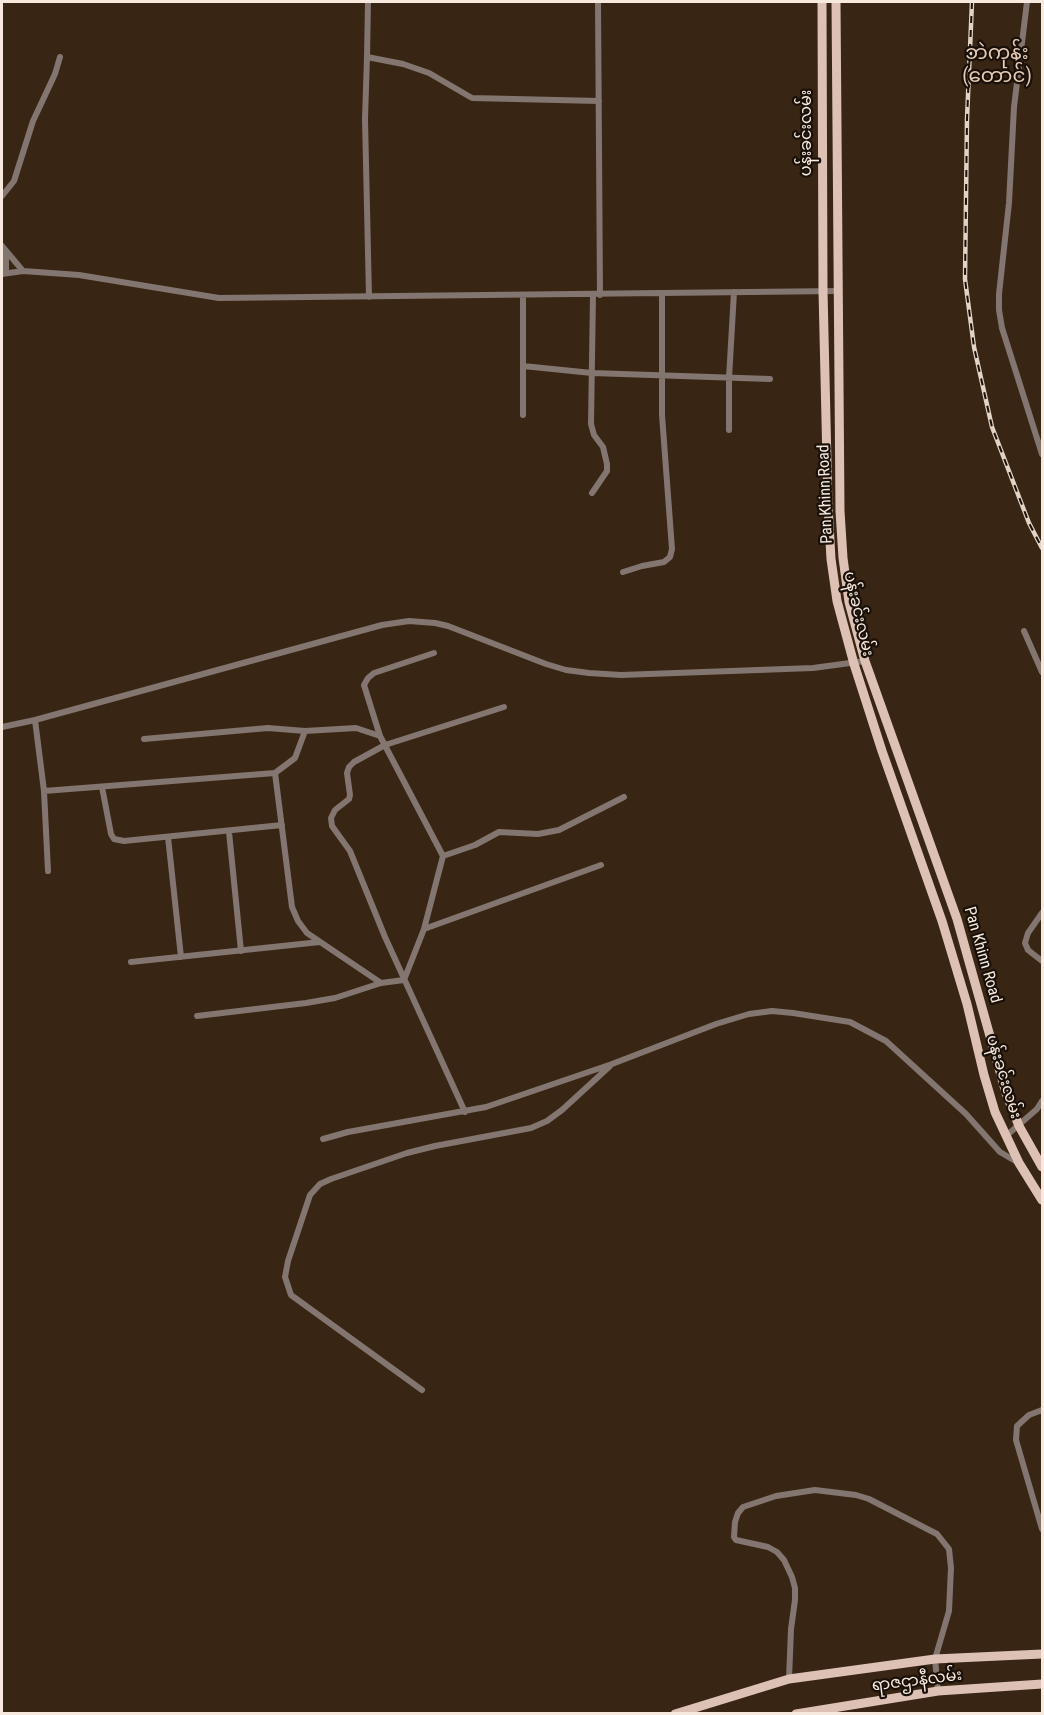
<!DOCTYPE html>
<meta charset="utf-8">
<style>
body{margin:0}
#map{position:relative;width:1044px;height:1715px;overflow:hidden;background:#392513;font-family:"Roboto Condensed",sans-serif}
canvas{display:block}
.frame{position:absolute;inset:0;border:3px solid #f7e9de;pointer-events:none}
</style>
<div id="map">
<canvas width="1044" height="1715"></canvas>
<div class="frame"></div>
</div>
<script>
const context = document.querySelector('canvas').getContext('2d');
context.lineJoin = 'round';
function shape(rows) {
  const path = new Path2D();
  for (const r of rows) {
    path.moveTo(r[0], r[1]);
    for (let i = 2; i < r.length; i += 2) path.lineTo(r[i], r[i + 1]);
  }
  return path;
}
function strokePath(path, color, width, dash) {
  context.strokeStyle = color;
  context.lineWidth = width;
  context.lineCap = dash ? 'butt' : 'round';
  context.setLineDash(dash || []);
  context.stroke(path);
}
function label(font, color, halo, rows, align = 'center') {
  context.font = font + ' "Roboto Condensed","Noto Sans Myanmar",sans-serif';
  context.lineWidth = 4.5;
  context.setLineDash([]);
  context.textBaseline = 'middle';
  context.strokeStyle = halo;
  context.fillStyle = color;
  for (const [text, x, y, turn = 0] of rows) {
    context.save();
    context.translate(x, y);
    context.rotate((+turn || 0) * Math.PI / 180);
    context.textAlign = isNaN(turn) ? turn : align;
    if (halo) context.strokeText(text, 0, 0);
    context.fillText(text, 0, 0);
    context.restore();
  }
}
const street = shape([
 [368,2,367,57,403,64,429,73,472,98,599,101],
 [598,2,600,295],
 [1027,2,1014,107,1009,203,999,294,999,310,1002,328,1042,454],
 [367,57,365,119,369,297],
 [2,196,14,181,33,121,55,74,60,57],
 [2,246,23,271],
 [6,253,6,273],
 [2,274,23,271,79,275,219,298,838,291],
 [523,366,592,373,770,379],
 [523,415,523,295],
 [729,430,729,378,734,292],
 [592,493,607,471,607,464,603,447,594,435,591,424,593,295],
 [623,572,642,566,664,562,670,557,672,549,662,415,662,293],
 [1024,631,1042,672],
 [35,720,44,791,48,871],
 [2,727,35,720,382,625,409,621,435,623,448,626,546,664,566,670,589,673,621,675,813,668,865,661],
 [305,731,295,758,275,773,292,907,298,921,307,933,381,983],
 [144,739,268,728,305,731,356,728,380,736],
 [102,787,111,834,114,839,124,841,282,825],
 [44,791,275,773],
 [229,832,241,951],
 [168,837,181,957],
 [443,856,475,845,499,832,538,834,559,830,624,797],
 [1042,913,1028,933,1025,943,1028,950,1042,961],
 [424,929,601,865],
 [131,962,320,942],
 [197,1016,306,1003,335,998,381,983,404,980,424,929,443,856,380,736,364,685,368,678,374,673,434,653],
 [465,1112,385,937,350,851,332,826,331,818,335,810,349,799,350,795,347,773,349,767,354,762,385,745,504,707],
 [1006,1136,1037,1109,1042,1101],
 [323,1139,348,1132,486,1107,612,1064,716,1024,749,1014,772,1011,793,1013,850,1022,886,1041,966,1114,1000,1152,1017,1162],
 [422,1390,291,1295,285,1277,288,1261,310,1195,320,1184,331,1179,407,1153,435,1146,531,1128,547,1121,562,1110,610,1066],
 [1042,1410,1029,1415,1017,1426,1016,1440,1042,1529],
 [789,1679,791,1629,795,1600,795,1588,792,1577,784,1560,777,1552,768,1547,736,1540,734,1537,735,1522,738,1513,743,1507,776,1496,815,1490,856,1495,869,1499,937,1534,949,1549,951,1568,949,1611,935,1659,938,1691]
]);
const primary = shape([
 [822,2,823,291,828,506,831,559,837,601,854,664,882,751,942,921,967,1004,984,1075,995,1112,1019,1163,1042,1200],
 [836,2,840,511,843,558,849,602,865,661,957,919,1006,1093,1019,1126,1042,1167],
 [675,1714,789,1679,935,1659,1042,1654],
 [796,1714,938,1691,1042,1684]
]);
const rail = shape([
 [972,2,967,119,965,279,974,347,992,427,1029,523,1042,548]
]);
const streetNames = [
 ["ပန်းခင်းလမ်း",807,133,-90],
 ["Pan Khinn Road",826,494,-92],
 ["ပန်းခင်းလမ်း",858,614,77],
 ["Pan Khinn Road",982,955,74],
 ["ပန်းခင်းလမ်း",1003,1077,73],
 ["ရာဇဌာနီလမ်း",917,1681,-7]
];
const quarterNames = [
 ["ဘဲကုန်း",997,54],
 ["(တောင်)",997,77]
];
strokePath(street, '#837570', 6);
strokePath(primary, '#ddc1b5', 9);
strokePath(rail, '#e2d3c7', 4.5);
strokePath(rail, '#191009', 2, [7]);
label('16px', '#f7e9de', '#191009', streetNames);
label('20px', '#e6ccb6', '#191009', quarterNames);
</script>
